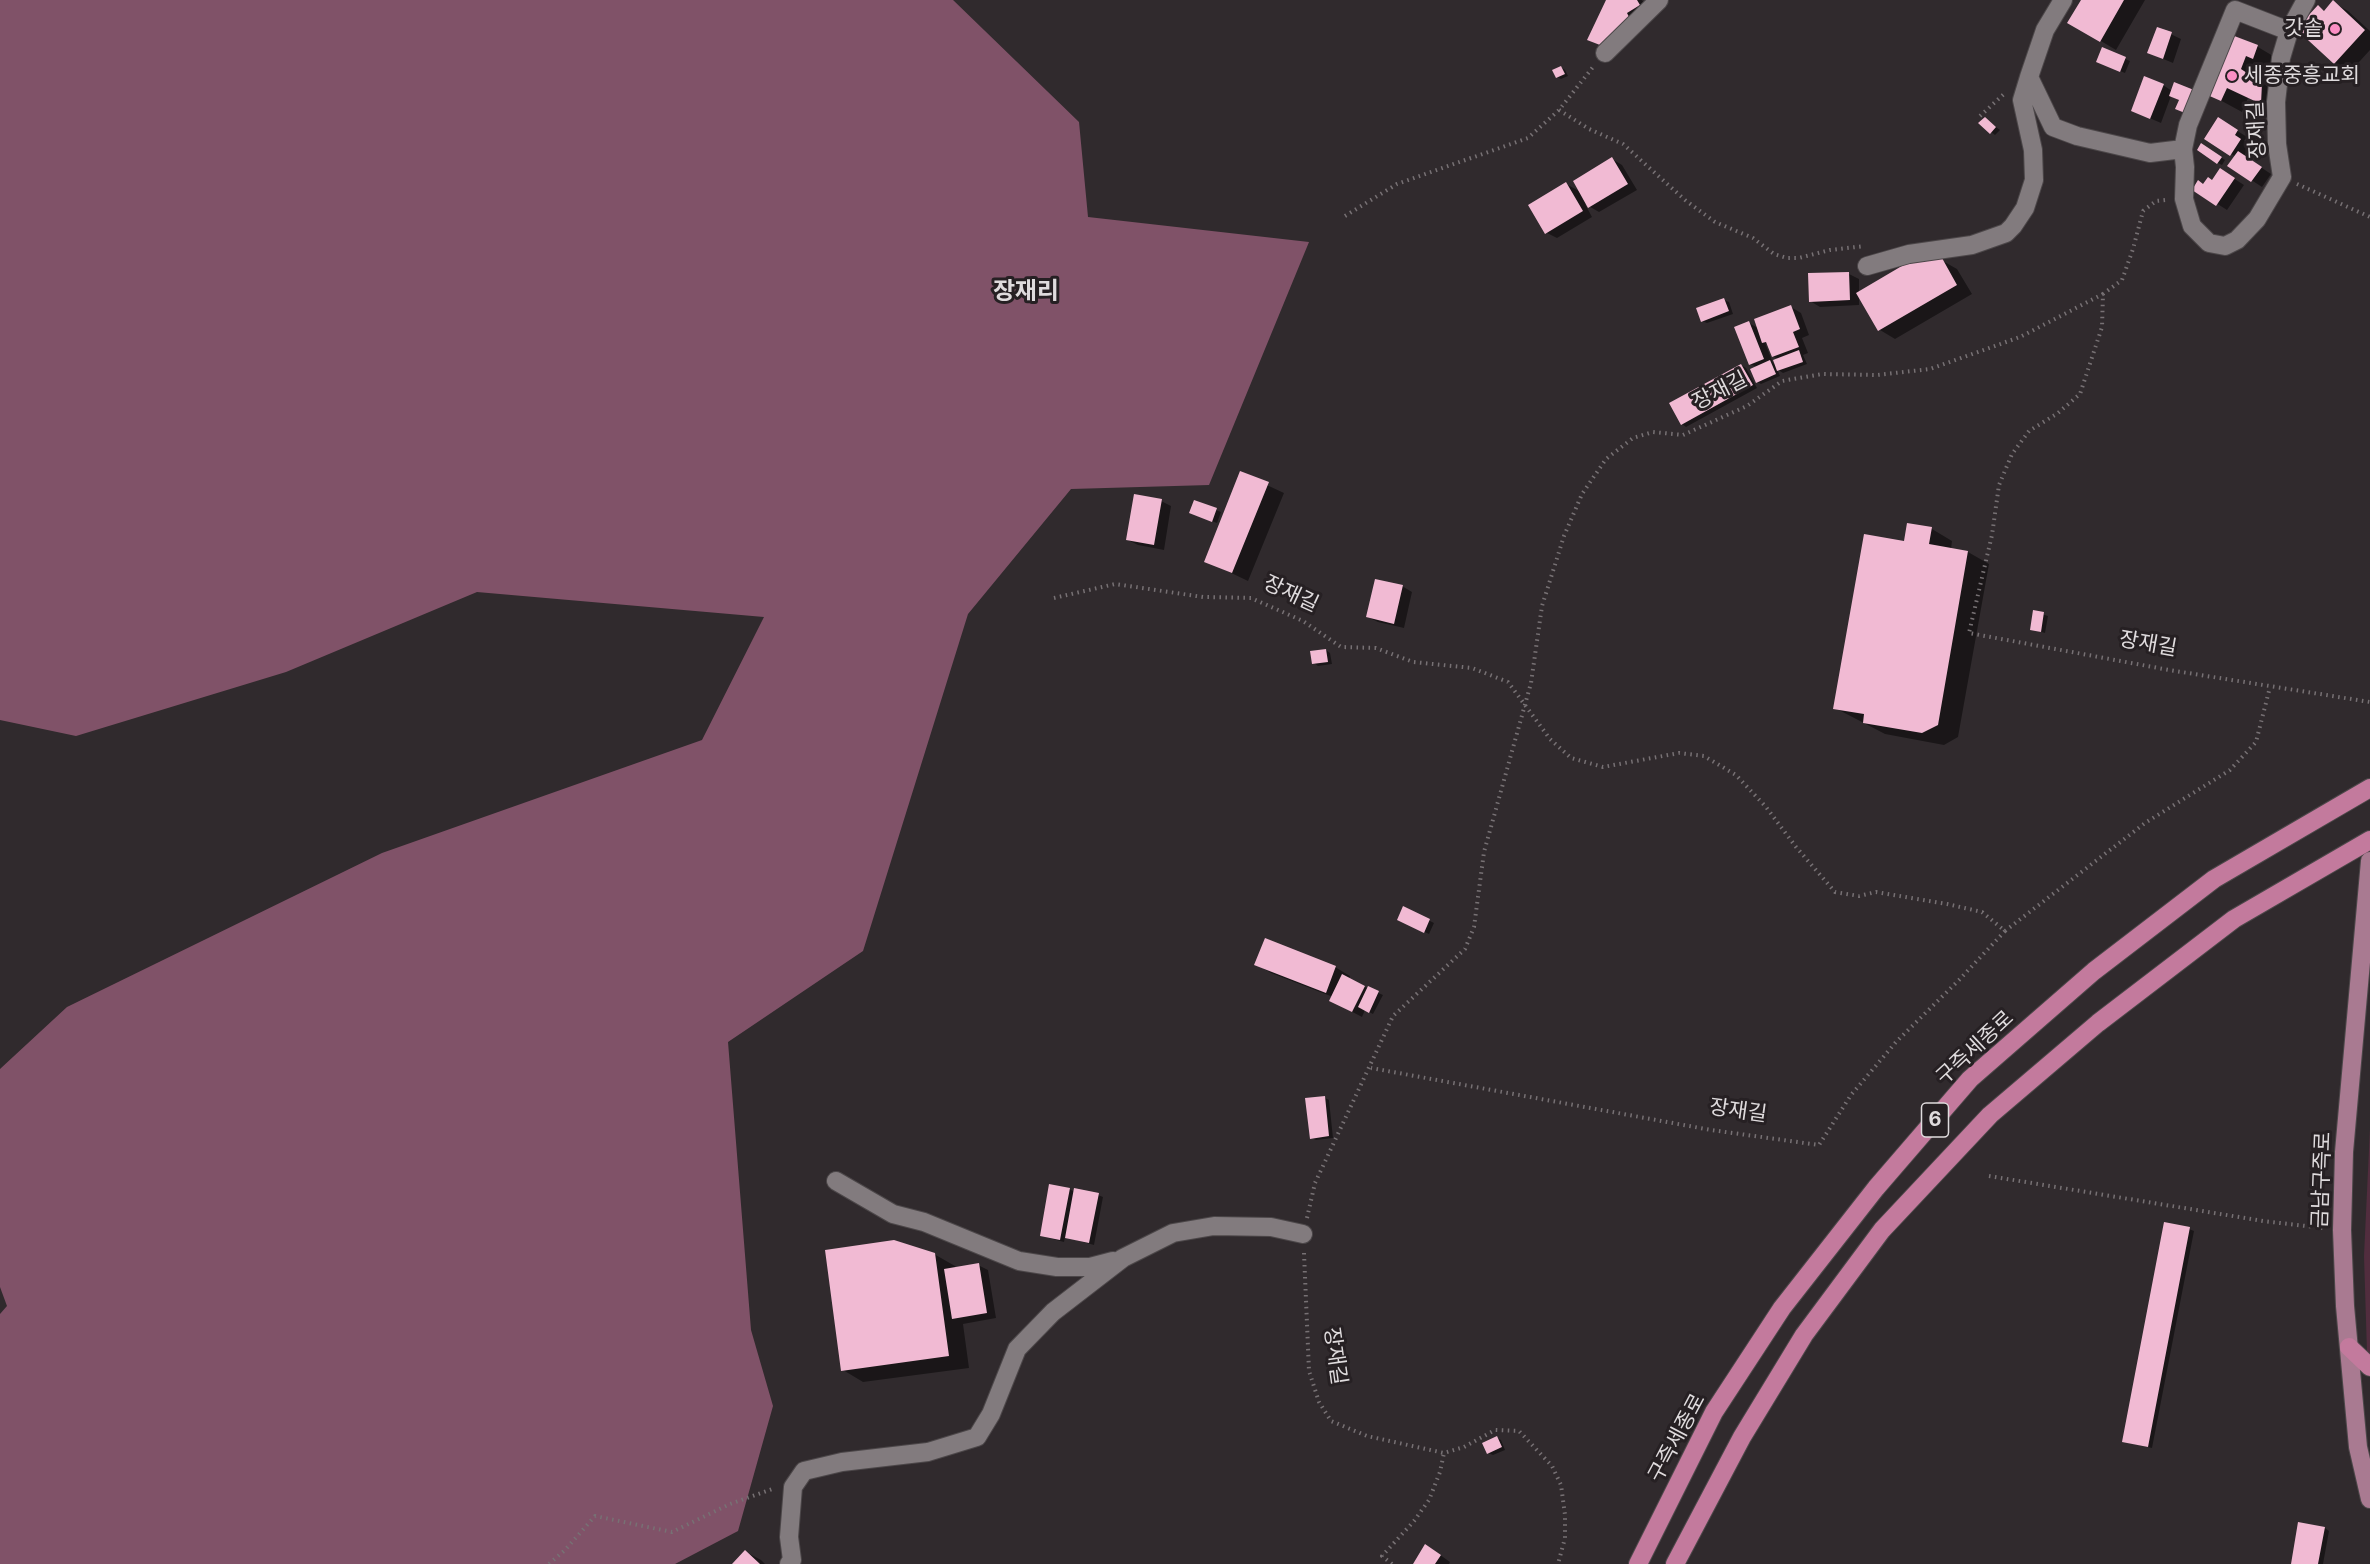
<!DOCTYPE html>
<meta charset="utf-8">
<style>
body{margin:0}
canvas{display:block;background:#302a2d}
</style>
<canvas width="2370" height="1564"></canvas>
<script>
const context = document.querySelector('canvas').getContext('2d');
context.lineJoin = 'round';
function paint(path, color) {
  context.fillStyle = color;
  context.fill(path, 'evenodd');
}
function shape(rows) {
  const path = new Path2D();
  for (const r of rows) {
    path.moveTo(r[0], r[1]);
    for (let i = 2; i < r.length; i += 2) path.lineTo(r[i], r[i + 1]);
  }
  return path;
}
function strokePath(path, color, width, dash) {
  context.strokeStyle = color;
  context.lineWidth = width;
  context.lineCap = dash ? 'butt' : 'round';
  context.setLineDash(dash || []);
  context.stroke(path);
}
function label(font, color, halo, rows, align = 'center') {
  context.font = font + ' Inter,"Noto Sans KR",sans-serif';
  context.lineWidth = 6;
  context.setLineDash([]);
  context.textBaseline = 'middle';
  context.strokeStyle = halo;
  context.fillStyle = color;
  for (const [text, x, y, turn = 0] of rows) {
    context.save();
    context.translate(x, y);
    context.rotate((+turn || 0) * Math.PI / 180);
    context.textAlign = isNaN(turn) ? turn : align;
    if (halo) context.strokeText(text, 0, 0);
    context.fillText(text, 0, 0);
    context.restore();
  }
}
const green = shape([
 [2370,1128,2370,1354,2367,1352,2364,1256]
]);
const forest = shape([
 [0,0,953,0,1079,122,1088,217,1309,242,1209,485,1071,489,968,614,863,951,728,1042,751,1330,773,1406,738,1531,675,1564,0,1564,0,1314,7,1306,0,1287,0,1069,67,1007,382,853,702,740,764,617,477,592,286,672,76,736,0,720]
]);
const shadow = shape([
 [1608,0,1642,0,1649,11,1638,17,1630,14,1632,20,1605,46,1593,42],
 [2083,0,2145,0,2116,50,2069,22],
 [2333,2,2348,11,2370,31,2370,50,2350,72,2335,63,2318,7,2325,11],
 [2158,28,2181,39,2173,63,2149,53],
 [2230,36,2258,47,2278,59,2274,70,2267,67,2261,82,2283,97,2282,114,2248,98,2242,112,2207,93],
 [2102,49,2130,61,2125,73,2102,64],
 [1561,67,1565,70,1568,76,1561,79,1557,77],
 [2163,85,2172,91,2180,101,2171,96,2161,123,2133,111],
 [1989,122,2000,130,1995,135,1991,132],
 [2228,125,2247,137,2244,141,2250,146,2244,156,2271,174,2262,187,2230,166,2236,157,2207,138],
 [2202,145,2225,160,2222,165,2218,163],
 [1612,159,1622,165,1637,190,1599,212,1585,204,1592,217,1557,238,1547,233,1566,184,1581,192],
 [2230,176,2244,185,2227,210,2194,189],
 [1941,260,1957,269,1972,294,1895,339,1880,330,1859,295,1859,305,1820,307,1810,301,1849,274,1859,279,1859,293],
 [1724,300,1729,302,1733,314,1707,323,1702,321],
 [1791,307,1801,313,1809,335,1802,338,1808,353,1803,355,1807,364,1783,373,1777,369,1780,376,1761,384,1757,382,1757,367,1750,364,1749,323,1758,328],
 [1765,343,1769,346,1773,356,1778,359,1777,365,1773,363],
 [1741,365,1746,368,1757,388,1686,427,1682,424],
 [1241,473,1284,493,1248,581,1206,561],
 [1161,501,1171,506,1164,550,1138,545,1128,540],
 [1195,502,1221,512,1217,523,1195,515],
 [1932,529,1952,541,1951,549,1968,552,1989,564,1958,737,1944,745,1885,734,1835,708,1905,543],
 [1402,586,1412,592,1404,628,1378,622,1368,617],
 [2035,612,2048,616,2045,633,2032,629],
 [1326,650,1330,653,1332,664,1318,666,1314,663],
 [1404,908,1434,923,1429,934,1403,922],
 [1256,964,1335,967,1350,976,1349,980,1383,995,1373,1014,1365,1010,1362,1017,1341,1006,1333,997,1271,973],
 [1325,1098,1329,1100,1333,1138,1316,1140,1311,1138],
 [1069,1189,1075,1192,1098,1195,1103,1197,1094,1245,1065,1237,1064,1242,1041,1236],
 [2189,1229,2194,1231,2152,1448,2129,1443,2124,1441],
 [934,1254,955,1266,956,1268,978,1265,988,1270,996,1318,963,1324,969,1368,863,1382,843,1370],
 [1497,1438,1501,1440,1505,1450,1493,1455,1488,1453],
 [2325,1528,2329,1531,2323,1564,2292,1564],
 [746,1552,761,1560,765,1564,734,1564],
 [1436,1552,1450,1562,1449,1564,1414,1564]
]);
const building = shape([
 [1606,0,1637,0,1640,5,1627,13,1629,17,1600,45,1587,40],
 [2081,0,2124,0,2100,42,2067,23],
 [2333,0,2365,30,2334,64,2296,29,2318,5,2324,11],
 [2157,27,2172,32,2163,59,2147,53],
 [2229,34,2258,45,2253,59,2246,56,2241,69,2262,83,2261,104,2227,88,2221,101,2205,94],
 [2102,47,2126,57,2120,72,2096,62],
 [1561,66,1565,74,1556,78,1552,70],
 [2144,76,2164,84,2150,119,2131,111],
 [2174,82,2199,92,2190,115,2175,109,2179,100,2169,96],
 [1985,117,1996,127,1990,134,1978,123],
 [2218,117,2238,130,2235,135,2241,139,2230,156,2204,139],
 [2201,143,2222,157,2217,164,2197,150],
 [2238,151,2262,167,2251,182,2227,166],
 [1612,157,1628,184,1588,208,1573,181],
 [2220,168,2235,178,2216,206,2192,190,2198,180,2203,184,2208,177,2212,180],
 [1566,182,1583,211,1545,234,1528,205],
 [1942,258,1957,285,1878,331,1856,293,1912,260],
 [1849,272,1850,300,1809,302,1808,273],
 [1724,298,1729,311,1701,322,1696,308],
 [1791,305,1800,329,1793,332,1799,347,1772,357,1766,342,1762,343,1754,319],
 [1749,321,1764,359,1749,365,1734,327],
 [1799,350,1803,362,1777,371,1773,360],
 [1770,360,1776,374,1756,383,1750,369],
 [1741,364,1753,385,1681,425,1669,403],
 [1240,471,1269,482,1232,573,1204,562],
 [1134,494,1162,499,1154,545,1126,540],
 [1194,500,1217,508,1212,522,1189,513],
 [1907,523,1932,527,1929,544,1968,551,1938,725,1922,733,1863,723,1864,714,1833,709,1864,534,1904,541],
 [1375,579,1403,585,1394,624,1366,617],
 [2033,610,2044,612,2041,632,2030,630],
 [1326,649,1328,662,1312,664,1310,651],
 [1403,906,1430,919,1424,933,1397,920],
 [1265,938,1336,966,1326,993,1254,965],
 [1342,974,1365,986,1352,1012,1329,1001],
 [1368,986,1379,991,1369,1013,1358,1007],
 [1325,1096,1329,1136,1310,1139,1305,1098],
 [1049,1184,1070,1188,1060,1240,1040,1236],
 [1074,1188,1099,1193,1089,1243,1065,1238],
 [2164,1222,2190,1227,2148,1447,2122,1442],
 [894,1240,935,1253,949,1356,841,1371,825,1250],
 [979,1263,987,1313,952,1319,944,1269],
 [1497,1436,1502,1447,1487,1454,1482,1443],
 [2298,1522,2325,1527,2318,1564,2291,1564],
 [1425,1544,1441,1555,1435,1564,1413,1564],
 [745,1550,760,1564,732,1564]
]);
const path = shape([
 [1559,110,1589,129,1623,144,1685,200,1715,222,1753,238,1774,254,1787,258,1799,258,1830,250,1865,246],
 [1980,116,2005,93],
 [2297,184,2370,217],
 [2165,200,2156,201,2143,211,2133,249,2122,280,2103,294,2102,327,2080,394,2058,413,2029,431,2012,454,1999,485,1992,535,1969,633,2169,670,2370,702],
 [1345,216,1397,184,1528,138,1559,110,1593,67],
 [1054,598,1115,584,1203,597,1251,598,1303,621,1341,647,1376,648,1413,662,1472,668,1508,682,1550,739,1571,758,1603,767,1679,753,1704,756,1736,775,1766,807,1796,847,1835,892,1859,896,1876,892,1947,904,1982,912,2005,931,1959,980,1896,1042,1851,1095,1819,1145,1711,1130,1371,1068],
 [2005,931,2145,823,2230,770,2256,742,2270,687],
 [1989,1176,2263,1221,2323,1228],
 [1307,1218,1315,1183,1393,1016,1465,949,1474,927,1484,852,1531,683,1542,606,1564,536,1582,494,1606,459,1633,438,1653,432,1683,435,1747,406,1782,381,1822,374,1877,375,1930,369,2020,337,2103,294],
 [1304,1253,1309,1371,1319,1402,1331,1421,1367,1436,1444,1453,1464,1447,1495,1430,1519,1431,1552,1466,1561,1485,1565,1515,1565,1538,1558,1564],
 [549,1564,565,1550,595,1516,672,1532,730,1504,775,1488],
 [1392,1564,1382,1556,1414,1521,1429,1500,1440,1472,1444,1453]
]);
const minor = shape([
 [2063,0,2045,30,2029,77,2053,127,2077,136,2150,153,2183,149,2188,125,2235,10,2289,31],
 [1605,53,1659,0],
 [2183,149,2185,167,2184,199,2192,226,2209,243,2225,246,2237,240,2257,219,2282,177,2277,144,2276,102,2281,58,2289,31,2306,0],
 [1867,266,1909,254,1972,245,2006,233,2013,226,2025,208,2034,180,2033,150,2022,100,2029,77],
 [836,1181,893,1214,924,1222,1019,1261,1057,1267,1090,1267,1113,1261],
 [789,1564,792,1560,789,1537,793,1487,804,1471,842,1462,928,1452,977,1437,991,1414,1017,1349,1053,1312,1123,1258,1173,1233,1214,1226,1271,1227,1303,1234]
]);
const major = shape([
 [2370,861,2344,1152,2342,1230,2345,1306,2358,1447,2370,1499]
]);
const highway = shape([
 [2349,1347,2370,1367],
 [1638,1564,1714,1412,1782,1308,1876,1188,1970,1079,2094,971,2214,879,2370,788],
 [1675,1564,1742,1437,1804,1335,1882,1230,1990,1115,2098,1023,2234,919,2370,840]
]);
const markers = [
 [2335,29,6,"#fb8fc4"],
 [2232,76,6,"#fb8fc4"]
];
const shields = [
 [1935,1120,27]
];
const shieldNames = [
 ["6",1935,1120]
];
const poiNames = [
 ["갓솥",2323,29],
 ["세종중흥교회",2244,76,"left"]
];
const streetNames = [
 ["장재길",2257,130,-93],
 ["장재길",1720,391,-27],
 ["장재길",1291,594,25],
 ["장재길",2148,644,10],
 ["구즉세종로",1975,1048,-43],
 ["장재길",1738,1111,8],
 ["금남구즉로",2322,1180,-88],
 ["장재길",1335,1356,82],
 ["구즉세종로",1677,1438,-62]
];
const quarterNames = [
 ["장재리",1026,292]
];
paint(green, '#512d3e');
paint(forest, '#805268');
paint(shadow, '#0007');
paint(building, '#f1bad3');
strokePath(minor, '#4c4749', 20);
strokePath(major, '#4c4749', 20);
strokePath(highway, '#4c4749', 20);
strokePath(path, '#777174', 4, [1.5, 4.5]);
strokePath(minor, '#827b7e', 18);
strokePath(major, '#a97a91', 18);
strokePath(highway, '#c37a9d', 18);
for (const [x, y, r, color] of markers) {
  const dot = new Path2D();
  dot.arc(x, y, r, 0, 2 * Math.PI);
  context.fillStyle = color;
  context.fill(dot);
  strokePath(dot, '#262023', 2);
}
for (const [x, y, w] of shields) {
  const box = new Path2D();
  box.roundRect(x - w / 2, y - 17, w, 34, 4.5);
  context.fillStyle = '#262023';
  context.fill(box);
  strokePath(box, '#dfdbdd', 1.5);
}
label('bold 20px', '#dfdbdd', null, shieldNames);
label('21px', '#dfdbdd', '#262023', poiNames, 'right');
label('21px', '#dfdbdd', '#262023', streetNames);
label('bold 24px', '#dfdbdd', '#262023', quarterNames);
</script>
